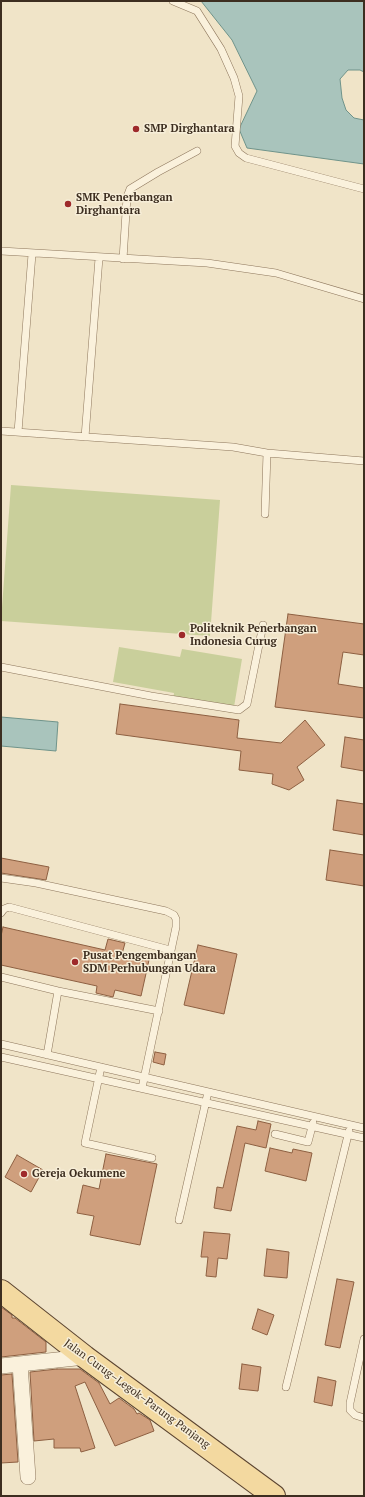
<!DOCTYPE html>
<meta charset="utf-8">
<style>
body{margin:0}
#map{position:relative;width:365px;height:1497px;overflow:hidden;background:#f0e4c8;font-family:"PT Serif",serif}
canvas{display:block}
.frame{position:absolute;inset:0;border:2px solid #3d2e20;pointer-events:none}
</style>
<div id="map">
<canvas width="365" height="1497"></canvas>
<div class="frame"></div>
</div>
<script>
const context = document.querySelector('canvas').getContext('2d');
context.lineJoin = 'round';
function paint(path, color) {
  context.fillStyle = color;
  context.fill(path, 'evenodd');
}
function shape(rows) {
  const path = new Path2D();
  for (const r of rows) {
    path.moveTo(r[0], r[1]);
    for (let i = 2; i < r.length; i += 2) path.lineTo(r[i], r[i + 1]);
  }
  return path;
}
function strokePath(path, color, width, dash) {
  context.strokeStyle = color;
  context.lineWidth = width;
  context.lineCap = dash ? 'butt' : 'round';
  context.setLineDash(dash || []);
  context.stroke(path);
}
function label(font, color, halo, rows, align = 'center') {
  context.font = font + ' "PT Serif",serif';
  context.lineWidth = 3;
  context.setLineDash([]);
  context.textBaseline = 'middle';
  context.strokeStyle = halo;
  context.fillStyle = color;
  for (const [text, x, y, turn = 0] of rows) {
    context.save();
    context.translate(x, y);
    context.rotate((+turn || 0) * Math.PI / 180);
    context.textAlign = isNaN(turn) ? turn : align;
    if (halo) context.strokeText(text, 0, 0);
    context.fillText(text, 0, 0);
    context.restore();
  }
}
const green = shape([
 [11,485,220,500,210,636,1,621],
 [119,647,180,657,182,649,242,659,233,713,173,702,174,693,113,682]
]);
const water = shape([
 [201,1,364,1,364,72,360,70,348,70,340,79,342,98,346,110,354,118,364,120,364,164,247,148,239,129,257,91,232,40,201,1],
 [1,717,58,722,56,751,1,746,1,717]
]);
const building = shape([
 [288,614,364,624,364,655,343,652,338,684,364,688,364,718,275,707,288,614],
 [120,704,239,720,237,738,281,743,305,720,325,745,297,767,304,780,289,790,272,784,273,774,239,770,241,751,116,734,120,704],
 [345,737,364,740,364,771,341,767,345,737],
 [337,800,364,804,364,835,333,830,337,800],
 [330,850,364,855,364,886,326,880,330,850],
 [1,858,49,867,46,880,1,873,1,858],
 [3,927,105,950,108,939,125,943,122,954,149,960,141,996,115,990,113,997,96,993,97,986,1,965,1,936,3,927],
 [198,945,237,954,224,1014,184,1005,198,945],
 [155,1052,166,1054,164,1065,153,1062,155,1052],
 [258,1121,271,1124,266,1148,245,1143,231,1211,214,1208,217,1187,223,1188,237,1126,256,1130,258,1121],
 [270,1148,292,1153,293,1149,312,1153,306,1181,265,1171,270,1148],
 [106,1154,157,1164,140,1245,90,1235,94,1216,77,1213,83,1185,99,1189,106,1154],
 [17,1155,43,1170,31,1192,5,1177,17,1155],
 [204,1232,230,1234,227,1259,218,1258,216,1277,206,1276,208,1257,201,1257,204,1232],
 [267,1249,289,1252,287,1278,264,1276,267,1249],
 [337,1279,354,1282,340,1348,325,1345,337,1279],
 [1,1307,12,1315,12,1318,15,1318,46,1342,46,1352,1,1357,1,1307],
 [258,1309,274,1315,267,1335,252,1329,258,1309],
 [242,1364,261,1367,258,1391,239,1389,242,1364],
 [57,1369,80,1369,99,1383,110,1404,119,1398,134,1409,137,1414,139,1413,150,1420,154,1431,115,1446,85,1382,75,1386,95,1448,81,1452,80,1448,54,1448,54,1439,34,1441,30,1372,57,1369],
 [12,1374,18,1462,1,1463,1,1375,12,1374],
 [318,1377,336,1381,332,1406,314,1402,318,1377]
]);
const lane = shape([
 [173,1,197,11,221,49,234,78,239,96,235,146,239,153,246,158,364,189],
 [1,251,207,263,276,273,364,299],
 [123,259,127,197,130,189,158,172,197,151],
 [1,431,233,447,267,453,364,461],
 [18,432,32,254],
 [85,437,99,258],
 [265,514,267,453],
 [1,667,151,696,239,710,247,704,263,625],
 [1,878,36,883,166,911,174,915,176,919,176,927,142,1088],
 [1,913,4,909,9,907,170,950],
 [1,977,58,991,159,1011],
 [1,1044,364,1128],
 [47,1055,58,991],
 [1,1057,364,1138],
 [101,1067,85,1143,152,1158],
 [275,1134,308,1142,313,1123],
 [179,1220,208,1092],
 [364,1339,350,1403,350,1410,355,1415,364,1418],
 [286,1387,349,1131]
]);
const street = shape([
 [20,1364,28,1477],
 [1,1366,85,1357]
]);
const primary = shape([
 [1,1291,85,1357,274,1496]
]);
const markers = [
 [136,129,4,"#9e2a2b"],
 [68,204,4,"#9e2a2b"],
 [182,635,4,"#9e2a2b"],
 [75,962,4,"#9e2a2b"],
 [24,1174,4,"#9e2a2b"]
];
const poiNames = [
 ["SMP Dirghantara",144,129],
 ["SMK Penerbangan",76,198],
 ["Dirghantara",76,211],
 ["Politeknik Penerbangan",190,629],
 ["Indonesia Curug",190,642],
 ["Pusat Pengembangan",83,956],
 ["SDM Perhubungan Udara",83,969],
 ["Gereja Oekumene",32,1174]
];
const streetNames = [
 ["Jalan Curug–Legok–Parung Panjang",137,1394,36]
];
paint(green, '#c9cf9b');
paint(water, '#a9c4bc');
strokePath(water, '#6f938a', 1);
paint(building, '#cf9f7d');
strokePath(building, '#8d5f41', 1);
strokePath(lane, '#8d765c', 8);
strokePath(street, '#8d765c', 16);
strokePath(primary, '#5b4430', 24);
strokePath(lane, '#faf1dc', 7);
strokePath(street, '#faf1dc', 15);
strokePath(primary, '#f3d9a0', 22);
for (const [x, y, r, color] of markers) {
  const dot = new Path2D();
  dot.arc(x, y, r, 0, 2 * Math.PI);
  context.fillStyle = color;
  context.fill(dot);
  strokePath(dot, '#f7eed8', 1.5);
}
label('bold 11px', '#3d2e20', '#f7eed8', poiNames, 'left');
label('11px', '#3d2e20', '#f7eed8', streetNames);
</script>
